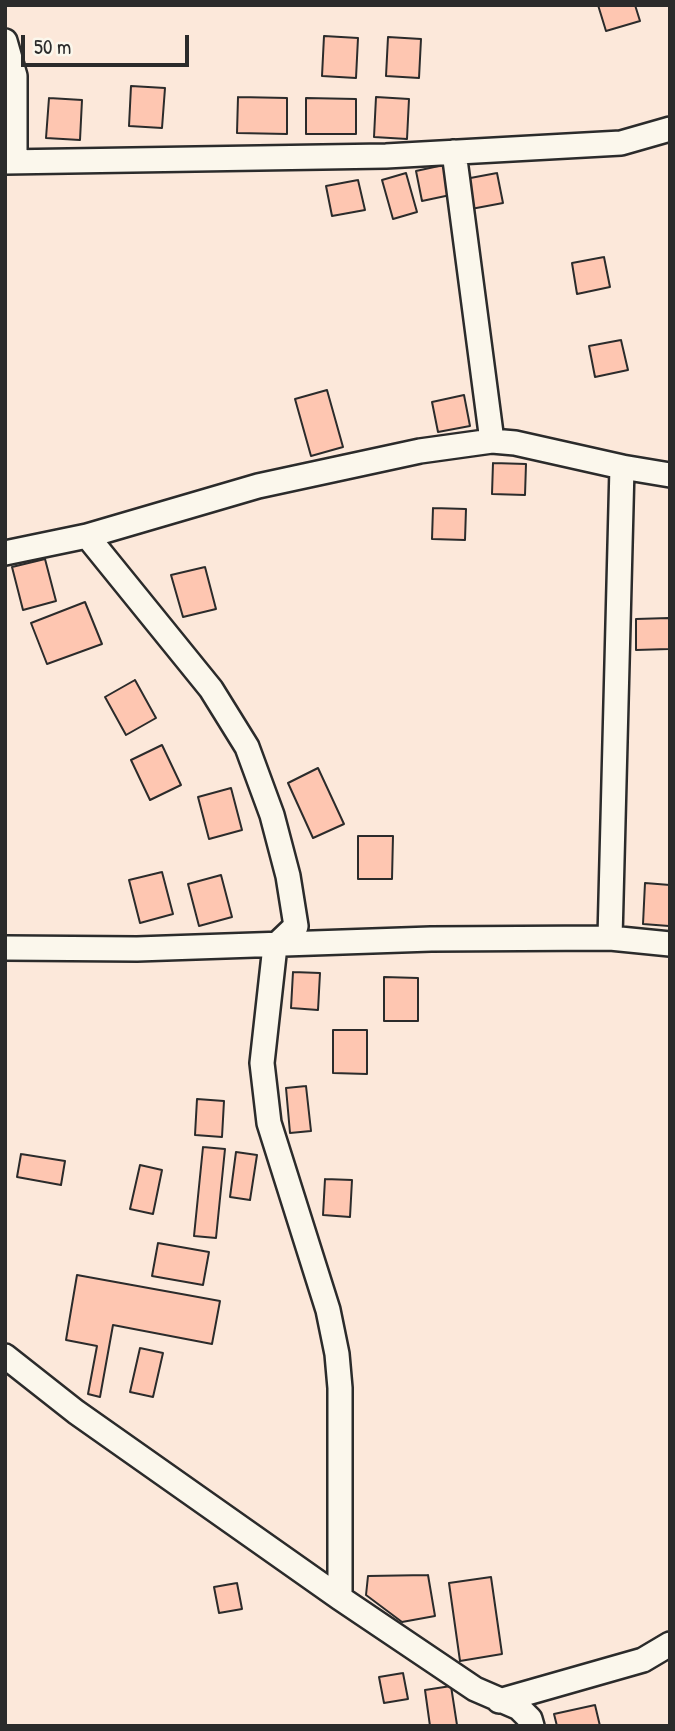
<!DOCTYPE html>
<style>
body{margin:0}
#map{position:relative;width:675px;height:1731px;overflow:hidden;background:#fce8da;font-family:"Patrick Hand",sans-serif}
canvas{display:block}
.frame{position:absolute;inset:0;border:7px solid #2b2b2b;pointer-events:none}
.scale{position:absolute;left:21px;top:35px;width:168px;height:32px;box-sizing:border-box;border:4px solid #2b2b2b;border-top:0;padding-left:9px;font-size:21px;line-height:24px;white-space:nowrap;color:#2b2b2b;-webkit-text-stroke:5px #fbf7ec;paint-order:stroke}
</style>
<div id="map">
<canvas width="675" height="1731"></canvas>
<div class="frame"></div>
<div class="scale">50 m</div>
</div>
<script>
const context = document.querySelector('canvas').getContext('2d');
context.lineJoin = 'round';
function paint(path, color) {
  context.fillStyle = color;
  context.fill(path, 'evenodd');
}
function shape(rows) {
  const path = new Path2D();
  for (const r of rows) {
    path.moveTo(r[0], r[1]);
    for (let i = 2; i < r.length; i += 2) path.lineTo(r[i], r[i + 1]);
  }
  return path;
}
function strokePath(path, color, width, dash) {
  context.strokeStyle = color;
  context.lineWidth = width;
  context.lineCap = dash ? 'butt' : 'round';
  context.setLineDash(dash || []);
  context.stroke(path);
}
const building = shape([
 [598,5,635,5,640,21,606,31,598,5],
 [324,36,358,38,356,78,322,76,324,36],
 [388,37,421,39,419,78,386,76,388,37],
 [131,86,165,88,162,128,129,126,131,86],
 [238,97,287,98,287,134,237,133,238,97],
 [376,97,409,99,407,139,374,137,376,97],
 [49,98,82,100,80,140,46,138,49,98],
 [306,98,356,99,356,134,306,134,306,98],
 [448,164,455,194,422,201,416,171,448,164],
 [406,173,417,212,393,219,382,180,406,173],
 [497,173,503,203,471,209,465,179,497,173],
 [358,180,365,210,332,216,326,186,358,180],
 [604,257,610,287,577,294,572,263,604,257],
 [621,340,628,370,595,377,589,346,621,340],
 [327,390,343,447,311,456,295,399,327,390],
 [464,395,470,426,438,432,432,402,464,395],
 [493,463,526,464,525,495,492,494,493,463],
 [433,508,466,509,465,540,432,539,433,508],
 [45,559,56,601,23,610,12,567,45,559],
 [205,567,216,609,183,617,171,575,205,567],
 [85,602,102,644,47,664,31,623,85,602],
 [669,618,669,649,636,650,636,619,669,618],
 [135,680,156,718,126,735,105,697,135,680],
 [162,745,181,785,150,800,131,760,162,745],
 [318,768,344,824,313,838,288,783,318,768],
 [231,788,242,830,209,839,198,797,231,788],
 [358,836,393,836,392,879,358,879,358,836],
 [162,872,173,914,140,923,129,880,162,872],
 [221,875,232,917,199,926,188,884,221,875],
 [645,883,670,885,669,926,643,924,645,883],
 [293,972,320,973,318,1010,291,1008,293,972],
 [384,977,418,978,418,1021,384,1021,384,977],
 [333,1030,367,1030,367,1074,333,1073,333,1030],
 [306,1086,311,1131,290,1133,286,1088,306,1086],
 [197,1099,224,1101,222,1137,195,1135,197,1099],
 [203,1147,225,1149,216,1238,194,1236,203,1147],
 [236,1152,257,1155,250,1200,230,1197,236,1152],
 [21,1154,65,1161,61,1185,17,1177,21,1154],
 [140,1165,162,1170,153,1214,130,1209,140,1165],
 [325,1179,352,1180,350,1217,323,1215,325,1179],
 [158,1243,209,1252,203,1285,152,1276,158,1243],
 [77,1275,220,1301,212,1344,113,1325,100,1397,88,1394,97,1346,66,1340,77,1275],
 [140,1348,163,1353,153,1397,130,1392,140,1348],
 [428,1575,435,1616,402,1622,366,1595,368,1576,428,1575],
 [491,1577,502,1654,460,1661,449,1583,491,1577],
 [237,1583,242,1609,219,1613,214,1587,237,1583],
 [403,1673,408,1699,384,1703,379,1677,403,1673],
 [451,1686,457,1725,430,1726,425,1690,451,1686],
 [595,1705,600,1726,557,1726,554,1714,595,1705]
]);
const street = shape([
 [5,41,15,76,15,162],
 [454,152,492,441],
 [5,162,386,156,621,143,670,129],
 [87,536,211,689,247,747,272,815,288,876,296,926,275,946,262,1063,269,1123,328,1310,337,1354,340,1388,340,1598],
 [5,553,87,536,258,486,420,451,492,441,515,443,622,467,670,475],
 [610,938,622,467],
 [5,948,137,949,431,939,610,938,670,944],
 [5,1356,76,1412,340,1598,475,1689,519,1708,530,1719,532,1726],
 [499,1701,643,1660,670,1644]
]);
paint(building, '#fec6b1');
strokePath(building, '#2b2b2b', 2);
strokePath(street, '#2b2b2b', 28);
strokePath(street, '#fbf7ec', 23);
</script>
